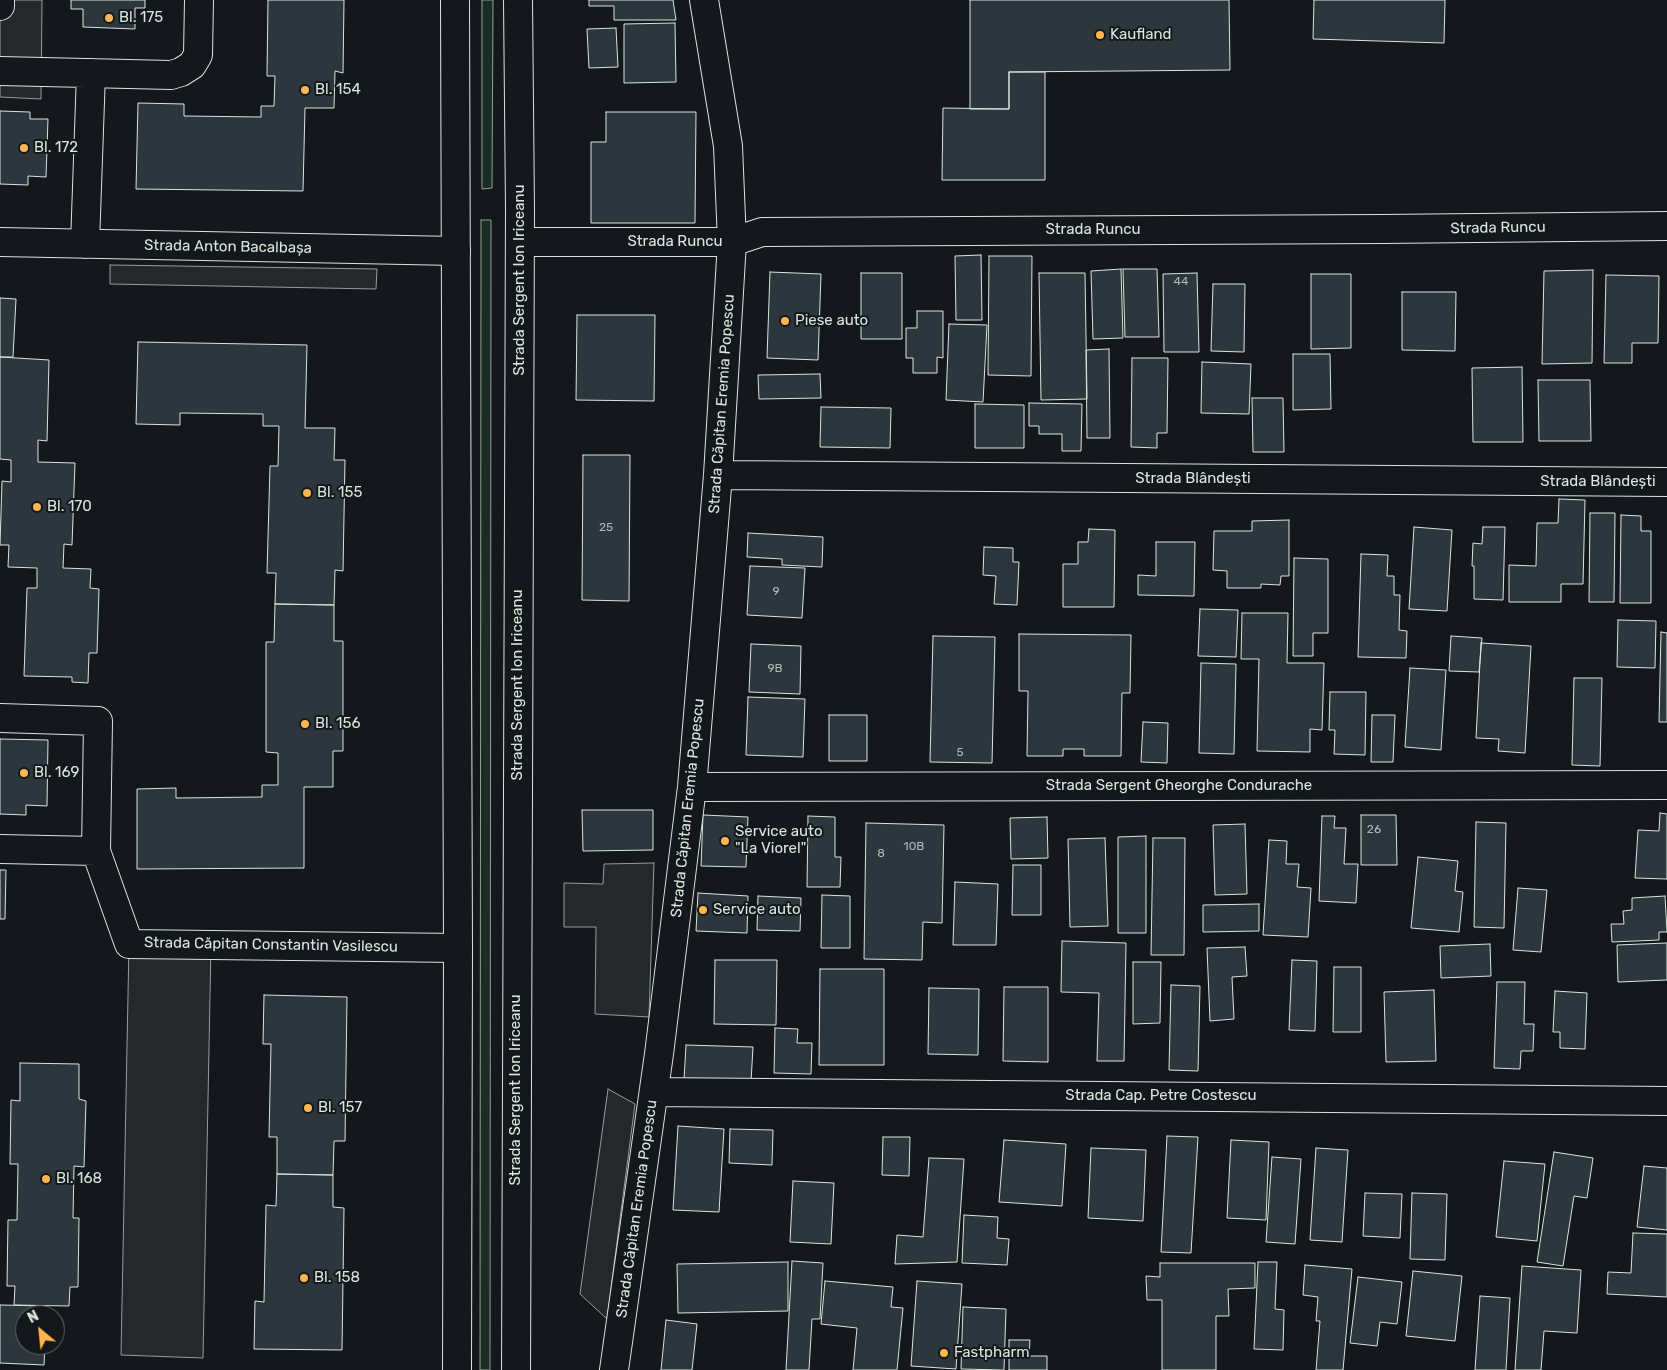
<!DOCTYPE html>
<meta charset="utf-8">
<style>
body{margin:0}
#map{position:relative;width:1667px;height:1370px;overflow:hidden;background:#14181c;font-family:Rubik,sans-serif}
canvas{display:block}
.north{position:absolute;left:15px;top:1305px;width:50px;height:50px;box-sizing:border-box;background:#14181c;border:1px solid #626a69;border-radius:50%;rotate:332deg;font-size:14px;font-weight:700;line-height:20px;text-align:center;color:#d8e6dc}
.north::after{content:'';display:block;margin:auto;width:18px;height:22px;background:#ffb74d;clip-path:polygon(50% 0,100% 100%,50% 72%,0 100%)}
</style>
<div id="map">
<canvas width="1667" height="1370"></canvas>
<div class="north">N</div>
</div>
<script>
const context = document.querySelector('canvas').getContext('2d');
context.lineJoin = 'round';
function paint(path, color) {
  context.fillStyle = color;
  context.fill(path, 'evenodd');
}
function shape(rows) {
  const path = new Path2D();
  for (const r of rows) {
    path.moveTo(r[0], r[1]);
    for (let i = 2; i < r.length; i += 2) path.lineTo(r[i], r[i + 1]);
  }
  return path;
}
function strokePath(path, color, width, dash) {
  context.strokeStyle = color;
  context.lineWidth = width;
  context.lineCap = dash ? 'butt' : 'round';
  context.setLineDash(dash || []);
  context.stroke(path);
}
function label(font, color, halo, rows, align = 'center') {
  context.font = font + ' Rubik,sans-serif';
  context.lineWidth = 4;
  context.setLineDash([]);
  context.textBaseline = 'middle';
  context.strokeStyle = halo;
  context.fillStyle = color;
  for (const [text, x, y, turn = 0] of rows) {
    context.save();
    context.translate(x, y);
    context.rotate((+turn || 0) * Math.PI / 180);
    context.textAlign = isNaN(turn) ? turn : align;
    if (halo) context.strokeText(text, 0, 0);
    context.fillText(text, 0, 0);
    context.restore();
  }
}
const green = shape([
 [482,0,493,0,492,188,482,189,482,0],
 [481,220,491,220,490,1370,480,1370,481,220]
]);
const parking = shape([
 [0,0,42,0,41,99,0,97,0,0],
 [110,265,377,269,376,289,110,284,110,265],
 [654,863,649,1017,595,1014,596,927,564,927,564,883,603,884,604,864,654,863],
 [129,944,211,944,203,1358,121,1355,129,944],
 [608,1089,635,1104,607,1319,580,1294,608,1089]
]);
const building = shape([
 [71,0,145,0,145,8,135,8,135,29,83,27,83,9,71,9,71,0],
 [268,0,344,0,343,73,335,71,334,108,305,108,303,191,136,189,138,103,184,104,184,116,261,117,261,106,274,106,275,76,267,76,268,0],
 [589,0,673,0,676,20,614,20,614,6,589,6,589,0],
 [970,0,1229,0,1230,70,1009,72,1009,109,970,109,970,0],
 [1314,0,1445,0,1444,43,1313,39,1314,0],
 [675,23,676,82,624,83,624,24,675,23],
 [616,28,618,67,589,68,587,29,616,28],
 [1009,72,1045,72,1045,180,942,180,943,108,1009,109,1009,72],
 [0,111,30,112,30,119,48,119,46,177,28,176,28,185,0,184,0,111],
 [606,112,696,112,695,223,591,223,591,142,606,142,606,112],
 [981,255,982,320,956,320,955,256,981,255],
 [989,256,1032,256,1031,376,988,375,989,256],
 [1121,269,1123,338,1093,339,1091,271,1121,269],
 [1123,269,1157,269,1159,337,1125,337,1123,269],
 [1593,270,1592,363,1542,364,1544,271,1593,270],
 [770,272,821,274,818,360,767,358,770,272],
 [861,273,902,273,902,339,861,339,861,273],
 [1039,273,1085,273,1087,399,1041,400,1039,273],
 [1197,273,1199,352,1164,352,1163,274,1197,273],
 [1311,274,1351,274,1351,348,1311,349,1311,274],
 [1606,275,1659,276,1658,343,1632,343,1632,363,1604,363,1606,275],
 [1213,284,1245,284,1244,352,1211,351,1213,284],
 [1402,292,1456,292,1455,351,1402,350,1402,292],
 [0,298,16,299,13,357,0,357,0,298],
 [917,311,943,311,943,358,937,357,937,373,913,373,913,358,906,358,906,328,917,328,917,311],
 [577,315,655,315,654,401,576,400,577,315],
 [949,324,987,325,983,402,946,400,949,324],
 [138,342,307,345,305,428,335,428,334,460,345,460,343,571,335,570,334,605,275,604,276,573,267,573,270,466,278,466,279,426,263,426,263,414,180,413,180,425,136,424,138,342],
 [1109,349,1110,438,1087,438,1086,350,1109,349],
 [1293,354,1330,354,1331,409,1293,410,1293,354],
 [0,357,49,360,47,441,38,440,38,462,75,463,72,545,64,544,63,568,91,569,90,588,99,589,97,653,89,653,88,683,72,682,72,677,24,676,27,588,37,588,37,568,8,567,9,545,0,545,2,481,11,482,11,460,0,459,0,357],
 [1132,358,1168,358,1167,433,1157,433,1157,448,1131,447,1132,358],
 [1202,362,1251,364,1249,414,1201,413,1202,362],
 [1522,367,1523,442,1473,442,1472,368,1522,367],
 [820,374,821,398,759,399,758,375,820,374],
 [1538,380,1590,380,1591,441,1539,441,1538,380],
 [1252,398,1283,398,1284,452,1253,452,1252,398],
 [1029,403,1082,404,1081,451,1062,451,1062,434,1039,434,1039,426,1029,426,1029,403],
 [975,404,1024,405,1024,448,975,448,975,404],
 [821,407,891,408,890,448,820,447,821,407],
 [583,455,630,455,629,601,582,600,583,455],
 [1559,499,1585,500,1583,584,1561,584,1561,602,1509,602,1509,565,1536,566,1537,523,1558,523,1559,499],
 [1590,513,1615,513,1614,602,1589,602,1590,513],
 [1621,515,1641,516,1641,531,1651,531,1651,603,1620,603,1621,515],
 [1289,520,1289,576,1281,576,1280,585,1261,584,1261,588,1227,588,1227,571,1213,570,1214,531,1252,531,1252,521,1289,520],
 [1414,527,1452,530,1447,611,1409,609,1414,527],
 [1483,527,1505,527,1503,600,1474,599,1474,566,1472,566,1473,543,1482,544,1483,527],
 [1089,529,1115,530,1114,607,1063,607,1063,564,1078,564,1078,542,1088,542,1089,529],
 [748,533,823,537,822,567,782,565,782,559,747,557,748,533],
 [1156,542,1195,542,1194,596,1138,595,1138,575,1156,576,1156,542],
 [984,547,1013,548,1013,562,1019,562,1017,605,994,604,996,576,983,575,984,547],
 [1361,554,1388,555,1387,576,1394,576,1394,595,1400,595,1399,630,1407,631,1406,658,1358,657,1361,554],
 [1294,558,1328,559,1328,633,1313,633,1313,656,1293,656,1294,558],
 [750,566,805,568,802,618,747,615,750,566],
 [275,604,334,605,334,641,343,641,343,751,333,751,333,787,304,787,304,868,137,869,137,789,176,788,176,798,262,797,262,785,278,785,278,753,266,752,266,642,274,642,275,604],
 [1200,609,1238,610,1236,657,1198,656,1200,609],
 [1242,613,1288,613,1287,663,1324,663,1322,730,1310,729,1310,752,1257,751,1259,659,1241,659,1242,613],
 [1618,620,1656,621,1655,668,1617,667,1618,620],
 [1661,632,1667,633,1667,722,1659,722,1661,632],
 [1019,634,1131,635,1130,693,1122,693,1121,756,1084,756,1084,749,1063,749,1063,756,1027,756,1028,691,1019,691,1019,634],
 [933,636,995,637,992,763,930,762,933,636],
 [1451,636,1482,638,1479,672,1449,671,1451,636],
 [1481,643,1531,646,1525,753,1498,751,1499,739,1476,738,1481,643],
 [751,644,801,646,800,694,749,692,751,644],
 [1201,663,1236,664,1234,754,1199,753,1201,663],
 [1410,668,1446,670,1441,750,1405,747,1410,668],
 [1574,678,1602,678,1600,766,1572,765,1574,678],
 [1330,692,1366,692,1365,755,1334,754,1335,730,1329,730,1330,692],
 [748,697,805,699,803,757,746,755,748,697],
 [829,715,867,715,867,761,829,761,829,715],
 [1372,715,1395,715,1393,762,1371,762,1372,715],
 [1143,722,1168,723,1167,763,1141,762,1143,722],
 [0,739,48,740,47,806,26,805,26,815,0,814,0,739],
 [582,810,653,810,653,850,583,851,582,810],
 [1660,813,1667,814,1667,879,1635,878,1638,830,1659,831,1660,813],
 [703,815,748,817,746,867,701,866,703,815],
 [1361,815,1396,815,1397,865,1361,865,1361,815],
 [808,816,835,817,835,857,841,857,840,887,807,887,808,816],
 [1322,816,1335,816,1334,828,1346,828,1344,864,1358,864,1356,903,1319,901,1322,816],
 [1047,817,1048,858,1011,859,1010,818,1047,817],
 [1476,822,1506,823,1504,928,1474,927,1476,822],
 [866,823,944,825,942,923,923,922,922,960,864,959,866,823],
 [1245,824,1247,894,1215,895,1213,825,1245,824],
 [1146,836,1146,933,1118,933,1118,837,1146,836],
 [1105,838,1108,926,1070,927,1068,839,1105,838],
 [1153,838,1185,838,1184,955,1151,955,1153,838],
 [1269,840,1287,841,1286,864,1299,864,1297,887,1311,888,1308,937,1263,935,1269,840],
 [1418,857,1458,861,1455,891,1463,892,1459,932,1411,928,1418,857],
 [1013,865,1041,865,1041,915,1012,915,1013,865],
 [0,870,6,870,5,919,0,919,0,870],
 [955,882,998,884,996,945,953,945,955,882],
 [1518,888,1547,890,1541,952,1513,950,1518,888],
 [698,893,748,896,747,933,696,931,698,893],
 [822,895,850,896,850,948,821,948,822,895],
 [758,896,801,898,800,931,757,930,758,896],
 [1665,896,1667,932,1659,932,1659,940,1612,942,1611,924,1624,924,1623,911,1632,910,1632,898,1665,896],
 [1259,904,1259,931,1203,932,1203,905,1259,904],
 [1062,941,1126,943,1124,1061,1097,1061,1099,993,1061,992,1062,941],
 [1667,943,1667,980,1618,982,1617,945,1667,943],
 [1490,944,1491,976,1441,978,1440,946,1490,944],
 [1245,947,1247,976,1232,977,1234,1019,1210,1021,1207,948,1245,947],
 [715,960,777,960,776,1025,714,1024,715,960],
 [1292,960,1317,961,1315,1031,1289,1030,1292,960],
 [1133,962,1161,962,1160,1023,1133,1024,1133,962],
 [1334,967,1361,967,1361,1032,1333,1032,1334,967],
 [820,969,884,969,884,1065,819,1065,820,969],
 [1497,982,1525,982,1524,1024,1534,1024,1533,1051,1521,1051,1520,1069,1494,1068,1497,982],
 [1171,985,1200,986,1198,1071,1169,1070,1171,985],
 [1004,987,1048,987,1048,1062,1003,1061,1004,987],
 [929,988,979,989,978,1055,928,1054,929,988],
 [1434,990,1436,1061,1386,1062,1384,992,1434,990],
 [1555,991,1587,993,1585,1049,1560,1048,1560,1032,1553,1032,1555,991],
 [264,995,347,997,345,1141,334,1141,333,1175,277,1174,277,1137,269,1137,271,1044,263,1044,264,995],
 [775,1028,798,1029,797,1043,812,1043,811,1074,774,1073,775,1028],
 [686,1045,753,1047,751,1082,684,1080,686,1045],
 [20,1063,79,1064,79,1099,86,1101,84,1167,74,1166,73,1218,79,1218,78,1287,70,1287,69,1306,14,1305,15,1286,7,1286,8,1220,17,1220,18,1164,10,1164,11,1100,20,1101,20,1063],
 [678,1126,724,1129,719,1212,673,1210,678,1126],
 [730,1129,773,1130,772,1165,729,1163,730,1129],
 [1167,1136,1198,1137,1191,1253,1161,1252,1167,1136],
 [883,1137,910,1137,909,1176,882,1175,883,1137],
 [1004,1140,1066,1144,1062,1206,999,1202,1004,1140],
 [1231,1140,1269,1142,1266,1220,1227,1218,1231,1140],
 [1091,1148,1146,1150,1143,1221,1088,1218,1091,1148],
 [1316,1148,1348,1150,1342,1242,1310,1240,1316,1148],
 [1554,1152,1593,1158,1587,1198,1574,1196,1563,1266,1537,1262,1554,1152],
 [1272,1157,1301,1159,1295,1244,1266,1242,1272,1157],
 [929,1158,964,1159,957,1262,895,1264,897,1235,923,1237,929,1158],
 [1504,1161,1545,1164,1537,1241,1496,1237,1504,1161],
 [1644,1166,1667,1168,1667,1230,1637,1227,1644,1166],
 [277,1174,333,1175,333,1207,344,1208,342,1350,254,1349,255,1301,264,1302,266,1205,276,1206,277,1174],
 [793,1181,834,1183,831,1244,790,1242,793,1181],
 [1365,1193,1402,1194,1400,1238,1363,1236,1365,1193],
 [1412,1193,1447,1194,1445,1260,1410,1259,1412,1193],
 [964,1215,998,1217,997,1238,1009,1239,1007,1265,962,1263,964,1215],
 [1633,1233,1667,1234,1667,1297,1607,1294,1608,1272,1631,1273,1633,1233],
 [792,1261,823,1263,820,1319,812,1319,809,1370,786,1370,792,1261],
 [788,1262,788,1311,678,1313,677,1264,788,1262],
 [1258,1262,1277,1262,1275,1309,1284,1310,1283,1350,1254,1349,1258,1262],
 [1160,1263,1255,1263,1255,1288,1228,1289,1229,1316,1216,1316,1216,1370,1162,1370,1162,1300,1147,1300,1146,1276,1160,1277,1160,1263],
 [1305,1265,1352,1269,1343,1370,1316,1370,1320,1321,1316,1321,1318,1297,1303,1295,1305,1265],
 [1522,1266,1581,1270,1577,1333,1544,1331,1541,1370,1515,1370,1522,1266],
 [1413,1271,1462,1276,1455,1341,1406,1336,1413,1271],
 [1358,1277,1402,1282,1397,1324,1380,1322,1377,1346,1350,1343,1358,1277],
 [825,1281,893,1287,891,1307,903,1308,897,1370,853,1370,857,1328,821,1324,825,1281],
 [917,1281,962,1284,956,1369,911,1366,917,1281],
 [1480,1296,1510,1298,1506,1370,1475,1370,1480,1296],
 [0,1305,46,1306,46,1315,25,1315,25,1345,45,1345,44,1365,0,1363,0,1305],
 [963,1307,1006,1309,1004,1370,961,1369,963,1307],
 [666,1320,697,1324,692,1370,661,1370,666,1320],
 [1009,1340,1030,1340,1029,1356,1047,1356,1047,1370,1009,1370,1009,1340]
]);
const minor = shape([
 [0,6,0,0],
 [0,71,171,75,181,72,192,65,198,55,199,0],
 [0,242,456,251],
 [520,242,732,242,762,232,1382,229,1667,226],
 [85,244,91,73],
 [718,475,1667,482],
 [0,718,98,721,96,851,129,944,458,948],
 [692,787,1667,785],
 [0,849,96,851],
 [654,1092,1667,1101],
 [614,1370,659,1054,692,787,718,475,732,242,728,146,704,0]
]);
const major = shape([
 [455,0,458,948,457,1370],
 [516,1370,520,209,518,0]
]);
const markers = [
 [109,18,5,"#ffb74d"],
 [1100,35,5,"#ffb74d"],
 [305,90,5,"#ffb74d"],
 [24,148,5,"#ffb74d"],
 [785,321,5,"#ffb74d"],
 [307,493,5,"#ffb74d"],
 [37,507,5,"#ffb74d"],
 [305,724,5,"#ffb74d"],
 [24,773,5,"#ffb74d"],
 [725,841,5,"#ffb74d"],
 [703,910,5,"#ffb74d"],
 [308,1108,5,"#ffb74d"],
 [46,1179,5,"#ffb74d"],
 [304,1278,5,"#ffb74d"],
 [944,1353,5,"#ffb74d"]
];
const numberNames = [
 ["44",1181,282],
 ["25",606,528],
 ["9",776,592],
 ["9B",775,669],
 ["5",960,753],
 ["26",1374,830],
 ["10B",914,847],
 ["8",881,854]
];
const poiNames = [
 ["Bl. 175",119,18],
 ["Kaufland",1110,35],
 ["Bl. 154",315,90],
 ["Bl. 172",34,148],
 ["Piese auto",795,321],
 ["Bl. 155",317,493],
 ["Bl. 170",47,507],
 ["Bl. 156",315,724],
 ["Bl. 169",34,773],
 ["Service auto",735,832],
 ["\"La Viorel\"",735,849],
 ["Service auto",713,910],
 ["Bl. 157",318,1108],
 ["Bl. 168",56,1179],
 ["Bl. 158",314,1278],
 ["Fastpharm",954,1353]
];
const streetNames = [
 ["Strada Runcu",1498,228,-1],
 ["Strada Runcu",1093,230],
 ["Strada Runcu",675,242],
 ["Strada Anton Bacalbașa",228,247,1],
 ["Strada Sergent Ion Iriceanu",520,280,-90],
 ["Strada Căpitan Eremia Popescu",722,404,-86],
 ["Strada Blândești",1193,479],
 ["Strada Blândești",1598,482],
 ["Strada Sergent Ion Iriceanu",518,685,-90],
 ["Strada Sergent Gheorghe Condurache",1179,786],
 ["Strada Căpitan Eremia Popescu",688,808,-84],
 ["Strada Căpitan Constantin Vasilescu",271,945,1],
 ["Strada Sergent Ion Iriceanu",516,1090,-90],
 ["Strada Cap. Petre Costescu",1161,1096],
 ["Strada Căpitan Eremia Popescu",637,1209,-82]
];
paint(green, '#1a2d24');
strokePath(green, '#939e99', 1);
paint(parking, '#24282b');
strokePath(parking, '#939e99', 1);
paint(building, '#2c363c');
strokePath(building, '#d8e6dc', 1);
strokePath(minor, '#d8e6dc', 30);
strokePath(major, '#d8e6dc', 30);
strokePath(minor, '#14181c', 28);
strokePath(major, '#14181c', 28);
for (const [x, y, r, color] of markers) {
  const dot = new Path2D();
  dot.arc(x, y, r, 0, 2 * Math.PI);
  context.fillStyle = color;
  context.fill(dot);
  strokePath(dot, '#14181c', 2);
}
label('12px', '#adbab4', null, numberNames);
label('15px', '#d8e6dc', '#14181c', poiNames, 'left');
label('15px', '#d8e6dc', '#14181c', streetNames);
</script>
